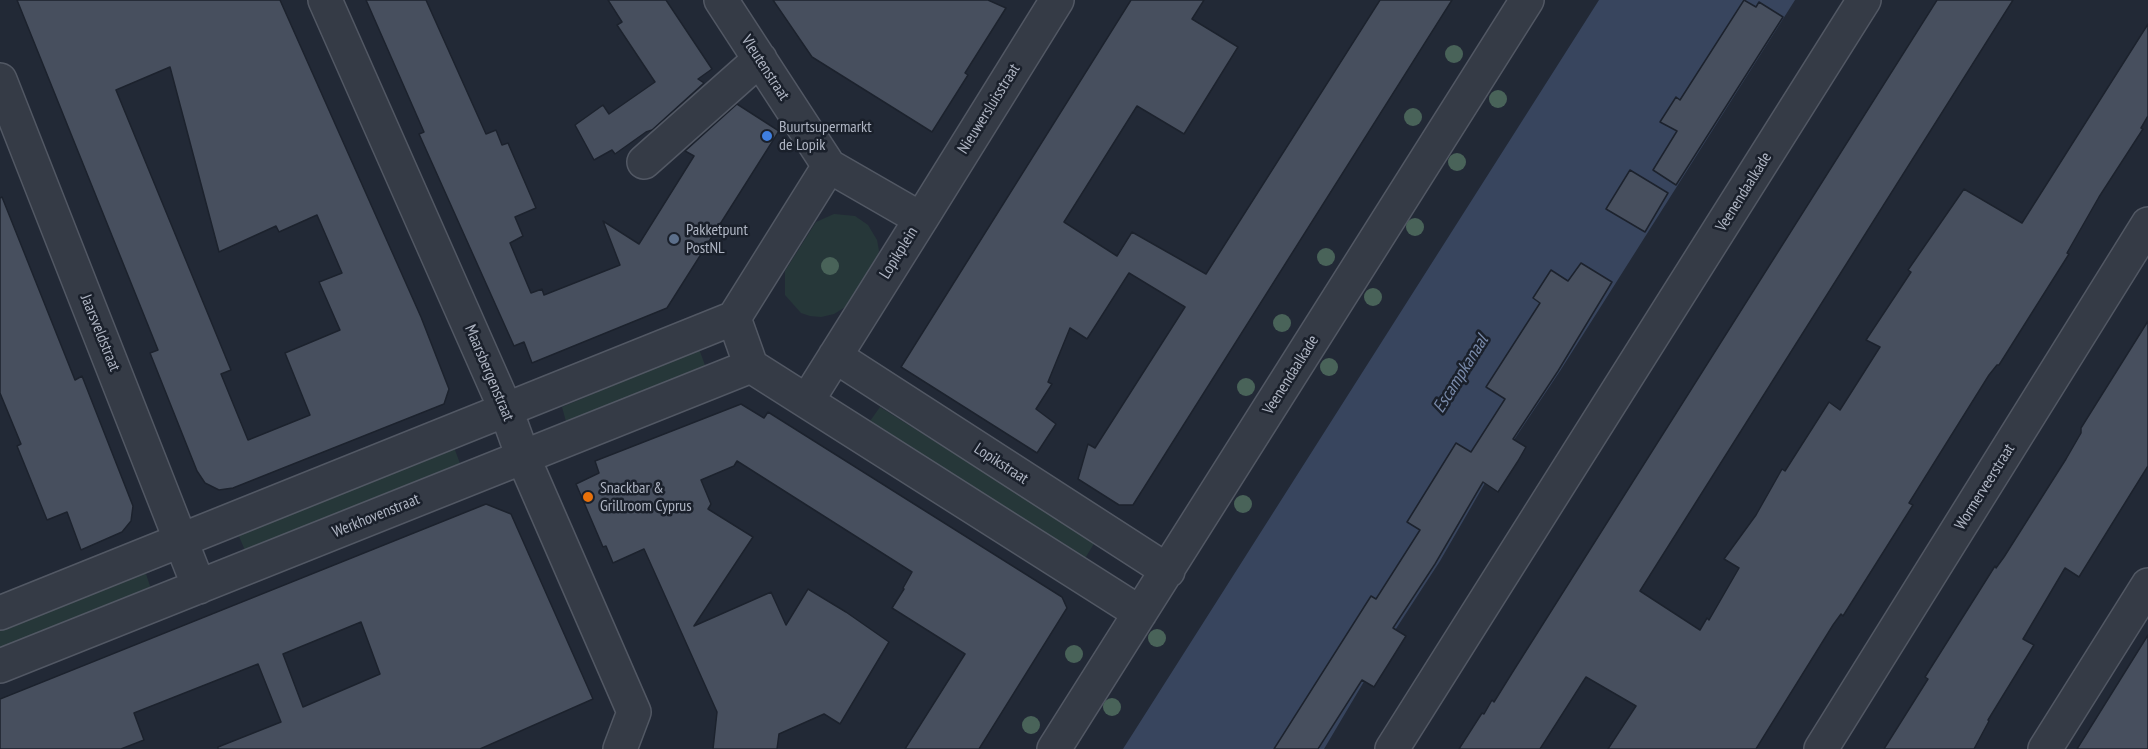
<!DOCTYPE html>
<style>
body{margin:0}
canvas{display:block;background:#222936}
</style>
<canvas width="2148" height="749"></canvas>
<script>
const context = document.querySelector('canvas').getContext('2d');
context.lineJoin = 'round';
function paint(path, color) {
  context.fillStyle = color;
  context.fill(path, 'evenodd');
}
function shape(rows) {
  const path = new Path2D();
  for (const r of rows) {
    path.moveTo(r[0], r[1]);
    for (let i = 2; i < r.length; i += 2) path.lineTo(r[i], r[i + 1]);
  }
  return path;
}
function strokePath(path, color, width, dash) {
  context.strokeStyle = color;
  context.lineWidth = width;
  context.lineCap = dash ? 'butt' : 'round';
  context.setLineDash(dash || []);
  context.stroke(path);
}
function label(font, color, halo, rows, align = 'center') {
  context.font = font + ' "PT Sans Narrow",sans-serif';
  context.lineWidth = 5;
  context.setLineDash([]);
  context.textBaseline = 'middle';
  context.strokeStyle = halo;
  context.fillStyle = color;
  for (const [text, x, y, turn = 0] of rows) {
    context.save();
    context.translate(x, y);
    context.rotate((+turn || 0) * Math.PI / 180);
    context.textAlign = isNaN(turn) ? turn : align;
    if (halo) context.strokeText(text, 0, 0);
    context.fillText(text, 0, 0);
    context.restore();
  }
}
const green = shape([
 [834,214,855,216,868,225,877,240,879,251,875,263,847,306,834,314,821,317,810,316,801,313,785,295,785,271,816,222],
 [699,349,706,368,567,425,562,407],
 [880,407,1095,542,1084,560,868,424],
 [453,445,461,466,247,555,238,534],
 [145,571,152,592,0,653,0,630]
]);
const water = shape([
 [1599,0,1795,0,1560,371,1485,483,1440,561,1388,641,1324,749,1123,749]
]);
const building = shape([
 [17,0,280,0,421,317,449,389,444,404,233,488,219,490,205,483,197,471,150,353,158,350,17,0],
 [170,67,219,252,276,226,279,232,317,215,342,273,319,282,340,330,285,353,310,415,248,440,221,374,231,370,116,90,170,67],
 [366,0,426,0,486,134,496,130,502,145,508,143,536,208,515,217,523,236,510,243,531,293,542,289,544,295,620,265,603,221,639,244,694,156,685,151,737,104,779,131,667,308,532,363,524,342,514,346,419,134,424,132,366,0],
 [608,0,666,0,712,69,698,79,704,83,652,130,646,132,615,154,612,150,594,160,575,125,603,105,609,114,655,82,617,25,622,22,608,0],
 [773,0,988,0,1006,8,965,73,968,75,932,132,812,57,773,0],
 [1131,0,1204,0,1192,19,1238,47,1184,134,1137,106,1064,222,1117,256,1132,232,1206,274,1380,0,1452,0,1133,505,1119,505,1078,479,1088,444,1095,448,1185,307,1129,273,1087,339,1070,328,1048,382,1052,384,1036,409,1056,424,1037,453,901,367,1131,0],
 [1744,0,1756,7,1759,2,1783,17,1676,185,1653,170,1677,131,1660,122,1676,97,1680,100,1744,0],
 [1937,0,2013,0,1640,591,1700,630,1707,618,1709,620,1739,568,1724,559,1756,515,1782,469,1785,471,1829,402,1840,410,1880,347,1866,340,1911,272,1908,270,1964,189,2022,223,2148,24,2148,116,2141,128,2143,129,2099,197,2067,253,2069,254,1999,365,1997,365,1989,375,1909,503,1913,505,1843,616,1841,614,1833,625,1756,749,1608,749,1636,706,1586,677,1540,749,1459,749,1482,713,1484,714,1492,700,1494,702,1512,673,1937,0],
 [1630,170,1668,193,1645,232,1606,209,1630,170],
 [2,197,75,380,82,376,133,506,131,521,122,532,81,550,67,512,47,520,17,446,21,444,0,393,0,198,2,197],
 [1581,263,1612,282,1558,371,1513,439,1526,447,1518,461,1498,492,1483,482,1435,564,1393,628,1406,636,1374,687,1362,680,1318,749,1274,749,1371,596,1376,599,1420,530,1407,522,1456,443,1471,452,1505,399,1486,387,1540,303,1533,298,1551,270,1568,281,1581,263],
 [2148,321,2148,466,2079,577,2065,568,2023,639,2034,645,1988,720,1989,721,1974,749,1884,749,1928,679,1925,677,1995,566,1996,568,2004,557,2066,459,2081,433,2081,428,2148,321],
 [741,404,764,418,768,412,1062,597,1067,608,979,749,905,749,965,654,892,608,904,589,903,588,912,572,737,461,734,466,701,480,711,504,708,509,753,537,694,626,771,592,786,625,808,589,846,612,889,642,840,724,824,714,779,734,777,749,713,749,717,712,644,549,613,563,606,546,603,547,576,484,599,473,595,461,741,404],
 [486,504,511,514,593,699,480,749,218,749,218,747,281,722,258,664,134,713,144,740,121,749,0,749,0,699,486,504],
 [361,622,380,674,303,707,283,654,361,622],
 [2148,635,2148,749,2077,749,2110,696,2148,635]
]);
const minor = shape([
 [325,0,506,410,523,457,634,712,620,749],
 [721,0,829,166],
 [0,80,199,587],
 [644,162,760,59],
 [921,219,1057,0],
 [734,318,751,366,1140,613],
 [734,318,829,166,921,219,807,401],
 [835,356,1168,571],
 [0,613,734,318],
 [0,666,751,366],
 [1054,749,1527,0],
 [1392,749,1864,0],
 [1821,749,2148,224],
 [2045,749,2148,585]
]);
const trees = [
 [1454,54],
 [1498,99],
 [1413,117],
 [1457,162],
 [1415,227],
 [1326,257],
 [830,266],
 [1373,297],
 [1282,323],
 [1329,367],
 [1246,387],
 [1243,504],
 [1157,638],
 [1074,654],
 [1112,707],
 [1031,725]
];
const markers = [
 [767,136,6,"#3f7fe0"],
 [674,239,6,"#5c6f8a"],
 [588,497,6,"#e8710a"]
];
const streetNames = [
 ["Vleutenstraat",765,68,57],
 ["Nieuwersluisstraat",989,109,-58],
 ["Veenendaalkade",1744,192,-58],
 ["Lopikplein",899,253,-58],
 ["Jaarsveldstraat",100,333,68],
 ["Maarsbergenstraat",489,373,67],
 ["Veenendaalkade",1291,375,-58],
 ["Lopikstraat",1001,464,33],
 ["Wormerveerstraat",1985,487,-58],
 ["Werkhovenstraat",376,516,-22]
];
const poiNames = [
 ["Buurtsupermarkt",779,127],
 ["de Lopik",779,145],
 ["Pakketpunt",686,230],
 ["PostNL",686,248],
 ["Snackbar &",600,488],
 ["Grillroom Cyprus",600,506]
];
const waterNames = [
 ["Escampkanaal",1461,374,-58]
];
paint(green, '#263739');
paint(water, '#38455e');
paint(building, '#474f5e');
strokePath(building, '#1c222d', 1.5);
strokePath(minor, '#525864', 36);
strokePath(minor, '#353b46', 33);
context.fillStyle = '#496359';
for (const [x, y] of trees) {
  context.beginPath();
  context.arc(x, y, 9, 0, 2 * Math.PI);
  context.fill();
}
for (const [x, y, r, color] of markers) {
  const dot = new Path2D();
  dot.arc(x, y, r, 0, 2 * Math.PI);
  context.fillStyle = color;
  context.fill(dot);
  strokePath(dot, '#1a202b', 2);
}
label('16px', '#afb5c3', '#1a202b', streetNames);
label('16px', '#afb5c3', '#1a202b', poiNames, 'left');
label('italic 18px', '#798aaa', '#1a202b', waterNames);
</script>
